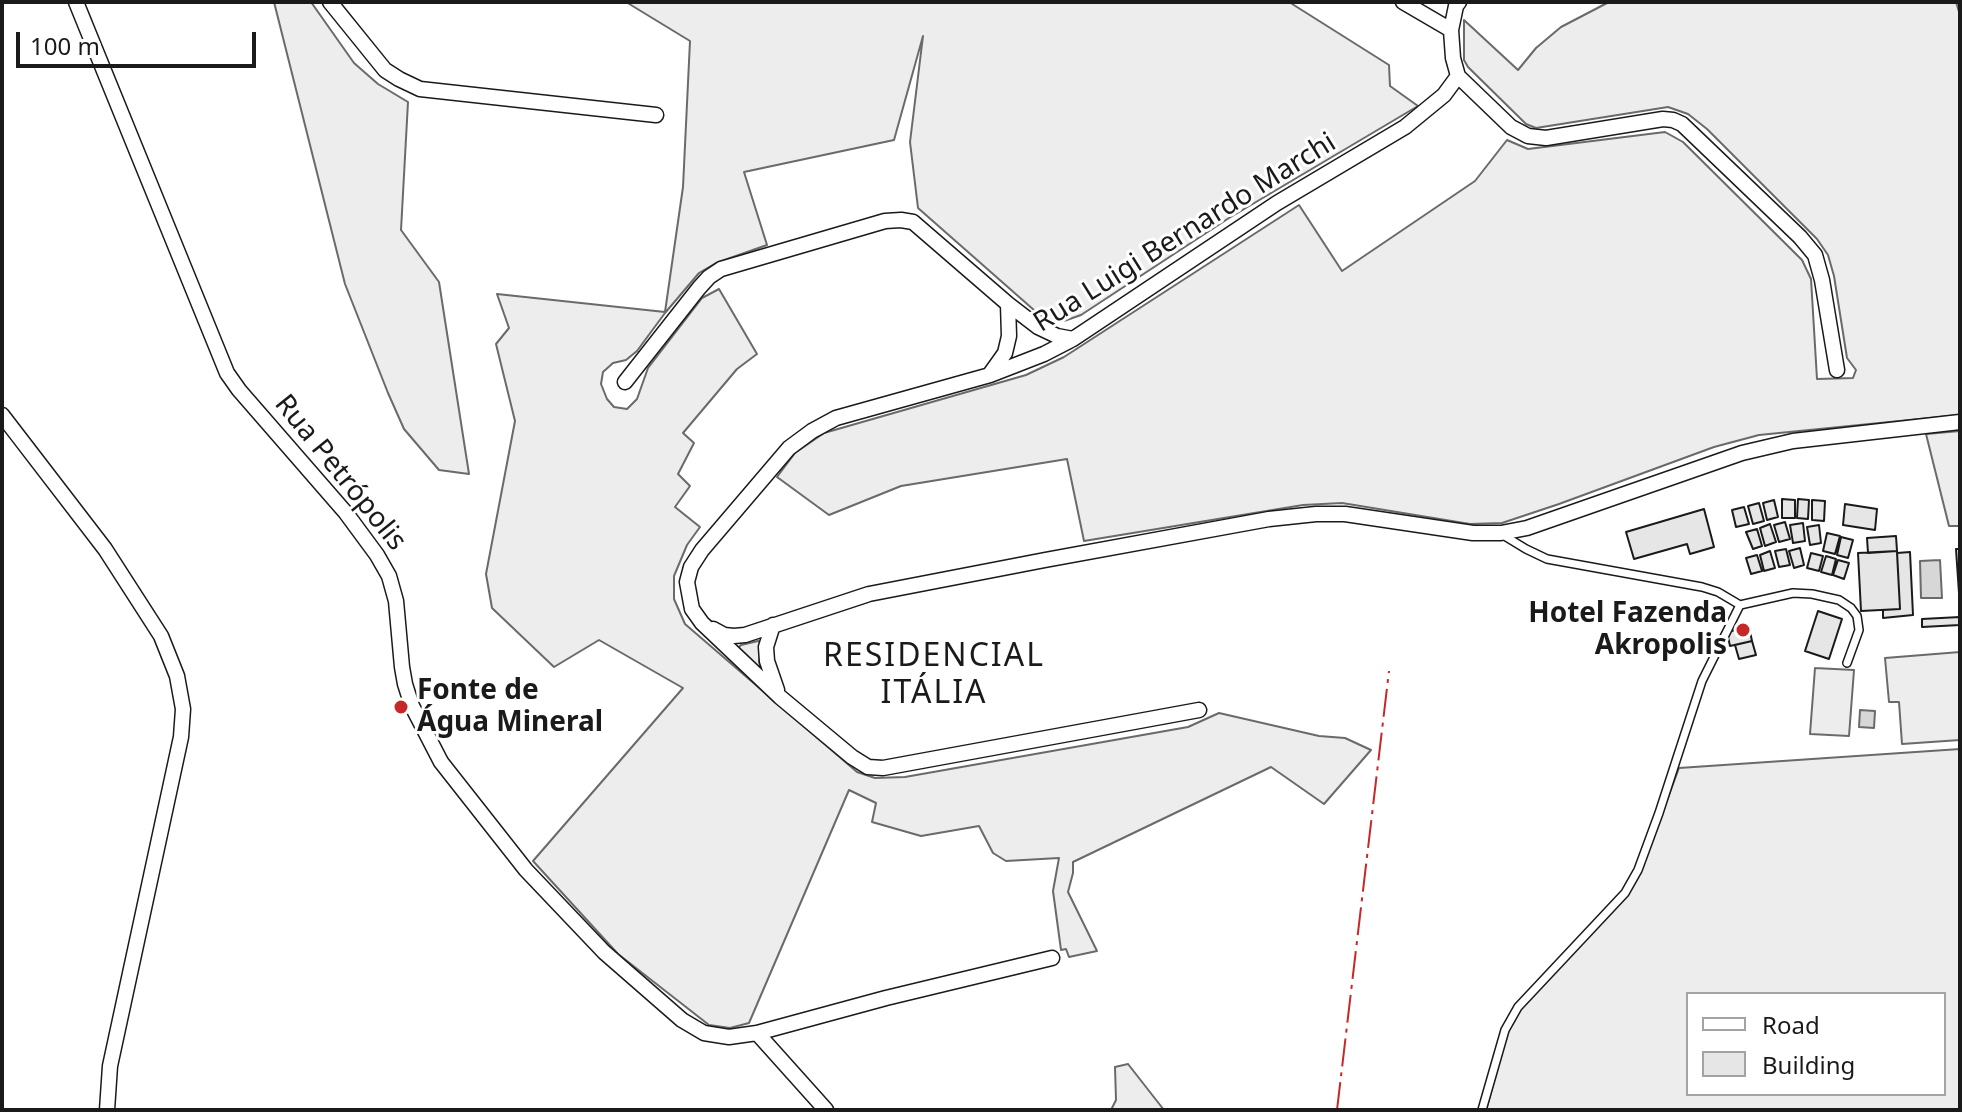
<!DOCTYPE html>
<meta charset="utf-8">
<style>
body{margin:0}
#map{position:relative;width:1962px;height:1112px;overflow:hidden;background:#fff;font-family:"Noto Sans",sans-serif}
canvas{display:block}
.frame{position:absolute;inset:0;border:4px solid #1a1a1a;pointer-events:none}
.legend{position:absolute;left:1686px;top:992px;width:260px;height:104px;box-sizing:border-box;background:#fff;border:2px solid #a3a3a3;margin:0;padding:10px 14px;list-style:none;font-size:24px;color:#1a1a1a}
.legend li{display:flex;align-items:center;gap:16px;height:40px}
.legend b{width:40px;border:2px solid #a3a3a3}
.scale{position:absolute;left:16px;top:32px;width:240px;height:36px;box-sizing:border-box;border:4px solid #1a1a1a;border-top:0;padding-left:10px;font-size:24px;line-height:28px;white-space:nowrap;color:#1a1a1a;-webkit-text-stroke:6px #fff;paint-order:stroke}
</style>
<div id="map">
<canvas width="1962" height="1112"></canvas>
<div class="frame"></div>
<ul class="legend">
<li><b style="height:10px;background:#fff"></b>Road</li>
<li><b style="height:22px;background:#e6e6e6"></b>Building</li>
</ul>
<div class="scale">100 m</div>
</div>
<script>
const context = document.querySelector('canvas').getContext('2d');
context.lineJoin = 'round';
function paint(path, color) {
  context.fillStyle = color;
  context.fill(path, 'evenodd');
}
function shape(rows) {
  const path = new Path2D();
  for (const r of rows) {
    path.moveTo(r[0], r[1]);
    for (let i = 2; i < r.length; i += 2) path.lineTo(r[i], r[i + 1]);
  }
  return path;
}
function strokePath(path, color, width, dash) {
  context.strokeStyle = color;
  context.lineWidth = width;
  context.lineCap = dash ? 'butt' : 'round';
  context.setLineDash(dash || []);
  context.stroke(path);
}
function label(font, color, halo, rows, align = 'center') {
  context.font = font + ' "Noto Sans",sans-serif';
  context.lineWidth = 6;
  context.setLineDash([]);
  context.textBaseline = 'middle';
  context.strokeStyle = halo;
  context.fillStyle = color;
  for (const [text, x, y, turn = 0] of rows) {
    context.save();
    context.translate(x, y);
    context.rotate((+turn || 0) * Math.PI / 180);
    context.textAlign = isNaN(turn) ? turn : align;
    if (halo) context.strokeText(text, 0, 0);
    context.fillText(text, 0, 0);
    context.restore();
  }
}
const built = shape([
 [274,2,311,2,354,63,378,84,408,102,401,230,439,282,469,474,439,470,404,429,388,393,345,284,274,2],
 [626,2,1289,2,1389,65,1390,86,1418,106,1229,218,1081,315,1064,321,1043,318,918,208,910,142,923,36,894,140,744,172,767,245,716,263,699,273,665,313,637,351,626,360,613,363,603,372,601,384,607,399,614,407,627,409,637,399,648,368,702,298,719,289,757,354,737,369,683,433,694,443,678,474,690,486,675,507,700,527,687,545,674,576,674,599,685,624,857,772,875,778,905,777,1188,727,1219,713,1319,736,1345,738,1371,750,1324,804,1271,767,1073,862,1073,873,1068,892,1097,951,1069,957,1066,949,1061,950,1053,891,1059,858,1006,861,993,853,979,826,921,836,872,822,876,803,849,790,749,1023,730,1028,709,1025,618,954,533,861,683,688,599,640,554,667,492,608,486,574,515,421,496,344,509,328,497,294,665,312,683,187,690,41,626,2],
 [1609,2,1956,2,1960,15,1960,415,1759,435,1714,447,1559,504,1502,523,1470,524,1342,503,1303,505,1084,541,1067,459,901,486,829,515,777,477,795,453,824,433,1026,375,1064,357,1299,205,1342,271,1475,181,1507,140,1528,149,1665,132,1683,142,1802,260,1811,279,1817,379,1853,378,1856,370,1847,358,1834,276,1828,255,1817,239,1707,129,1688,114,1668,107,1536,128,1526,124,1468,67,1464,60,1464,20,1518,70,1536,48,1561,27,1609,2],
 [1960,431,1960,526,1949,526,1926,434,1960,431],
 [758,641,761,642,759,662,762,671,738,648,741,645,758,641],
 [1960,652,1960,740,1902,744,1899,702,1889,702,1885,658,1960,652],
 [1815,668,1854,670,1849,736,1810,734,1815,668],
 [1960,749,1960,1110,1486,1110,1508,1031,1520,1008,1641,870,1679,768,1960,749],
 [1688,994,1944,994,1944,1094,1688,1094,1688,994],
 [1128,1064,1164,1110,1111,1110,1116,1100,1115,1067,1128,1064]
]);
const water = shape([
 [1940,560,1942,598,1921,598,1920,561,1940,560],
 [1860,710,1875,711,1874,728,1859,727,1860,710]
]);
const building = shape([
 [1782,499,1795,500,1795,518,1782,518,1782,499],
 [1798,499,1809,500,1808,519,1797,518,1798,499],
 [1774,500,1778,517,1767,520,1763,503,1774,500],
 [1812,500,1825,501,1824,521,1812,520,1812,500],
 [1759,503,1764,521,1753,524,1748,506,1759,503],
 [1845,504,1877,509,1875,530,1843,525,1845,504],
 [1744,507,1749,524,1736,527,1732,510,1744,507],
 [1704,509,1714,547,1690,554,1687,544,1634,559,1626,532,1704,509],
 [1785,522,1790,539,1779,542,1774,525,1785,522],
 [1803,523,1805,541,1793,543,1790,525,1803,523],
 [1770,524,1776,542,1765,546,1760,528,1770,524],
 [1819,525,1821,543,1810,545,1807,527,1819,525],
 [1757,529,1762,546,1753,549,1746,532,1757,529],
 [1827,533,1840,536,1835,554,1823,551,1827,533],
 [1896,536,1897,551,1868,553,1867,538,1896,536],
 [1841,537,1853,540,1848,558,1837,555,1841,537],
 [1800,548,1804,565,1794,568,1789,551,1800,548],
 [1786,549,1790,565,1779,567,1775,551,1786,549],
 [1956,549,1960,549,1960,608,1956,549],
 [1770,551,1775,568,1764,571,1760,555,1770,551],
 [1897,551,1900,609,1861,611,1858,553,1897,551],
 [1910,552,1913,615,1883,618,1883,610,1900,609,1897,553,1910,552],
 [1811,553,1823,556,1819,571,1807,568,1811,553],
 [1757,555,1762,571,1751,574,1746,558,1757,555],
 [1826,556,1836,559,1832,575,1821,572,1826,556],
 [1838,560,1849,563,1844,579,1833,575,1838,560],
 [1818,611,1842,619,1829,659,1805,651,1818,611],
 [1960,617,1960,625,1922,627,1922,619,1960,617],
 [1749,627,1752,641,1730,646,1727,632,1749,627],
 [1752,641,1756,655,1739,659,1735,645,1752,641]
]);
const service = shape([
 [1503,535,1526,549,1547,559,1702,587,1718,592,1740,605],
 [1482,1110,1505,1030,1518,1007,1625,893,1638,870,1659,813,1702,681,1740,605,1793,593,1812,594,1839,600,1851,608,1857,616,1859,630,1847,663]
]);
const minor = shape([
 [76,2,227,373,239,390,346,513,377,555,389,576,396,601,402,667,405,684,412,706,441,762,526,870,604,952,682,1020,704,1033,729,1037,757,1033,886,998,1052,958],
 [330,2,385,70,399,79,420,89,656,115],
 [1403,2,1451,30],
 [1459,2,1456,6,1451,30,1453,58,1458,76,1511,127,1528,136,1546,138,1663,119,1673,120,1682,124,1800,237,1815,255,1822,280,1837,370],
 [990,374,1005,353,1009,336,1008,304],
 [625,382,699,288,709,277,721,269,885,221,901,220,913,222,1008,304,1038,327,1057,336,1073,339],
 [2,415,105,549,161,636,177,676,183,709,181,737,110,1066,107,1110],
 [773,625,766,647,767,661,777,690],
 [713,629,724,635,734,636,745,635,869,594,1045,560,1269,519,1316,514,1345,514,1473,533,1501,533,1527,528,1742,453,1793,441,1960,422],
 [1199,710,883,768,868,767,852,757,780,697,702,623,692,609,687,582,691,567,702,550,789,448,812,431,836,418,990,375,1044,354,1073,339,1277,203,1405,127,1444,95,1458,76],
 [757,1033,826,1110]
]);
const power = shape([
 [1337,1110,1389,671]
]);
const markers = [
 [1743,630,8,"#c62828"],
 [401,707,8,"#c62828"]
];
const streetNames = [
 ["Rua Luigi Bernardo Marchi",1185,233,-32],
 ["Rua Petrópolis",340,473,51]
];
const poiNames = [
 ["Hotel Fazenda",1727,614],
 ["Akropolis",1727,646],
 ["Fonte de",417,691,"left"],
 ["Água Mineral",417,723,"left"]
];
const quarterNames = [
 ["RESIDENCIAL",934,657],
 ["ITÁLIA",934,694]
];
paint(built, '#ededed');
strokePath(built, '#6a6a6a', 2);
paint(water, '#d7d7d7');
strokePath(water, '#6a6a6a', 2);
paint(building, '#e6e6e6');
strokePath(building, '#1a1a1a', 2);
strokePath(service, '#1a1a1a', 10);
strokePath(minor, '#1a1a1a', 17);
strokePath(service, '#fff', 7);
strokePath(minor, '#fff', 14);
strokePath(power, '#c62828', 2, [28, 6, 4, 6]);
for (const [x, y, r, color] of markers) {
  const dot = new Path2D();
  dot.arc(x, y, r, 0, 2 * Math.PI);
  context.fillStyle = color;
  context.fill(dot);
  strokePath(dot, '#fff', 3);
}
label('28px', '#1a1a1a', '#fff', streetNames);
label('bold 28px', '#1a1a1a', '#fff', poiNames, 'right');
context.letterSpacing = '2px';
label('32px', '#1a1a1a', '#fff', quarterNames);
context.letterSpacing = '0px';
</script>
